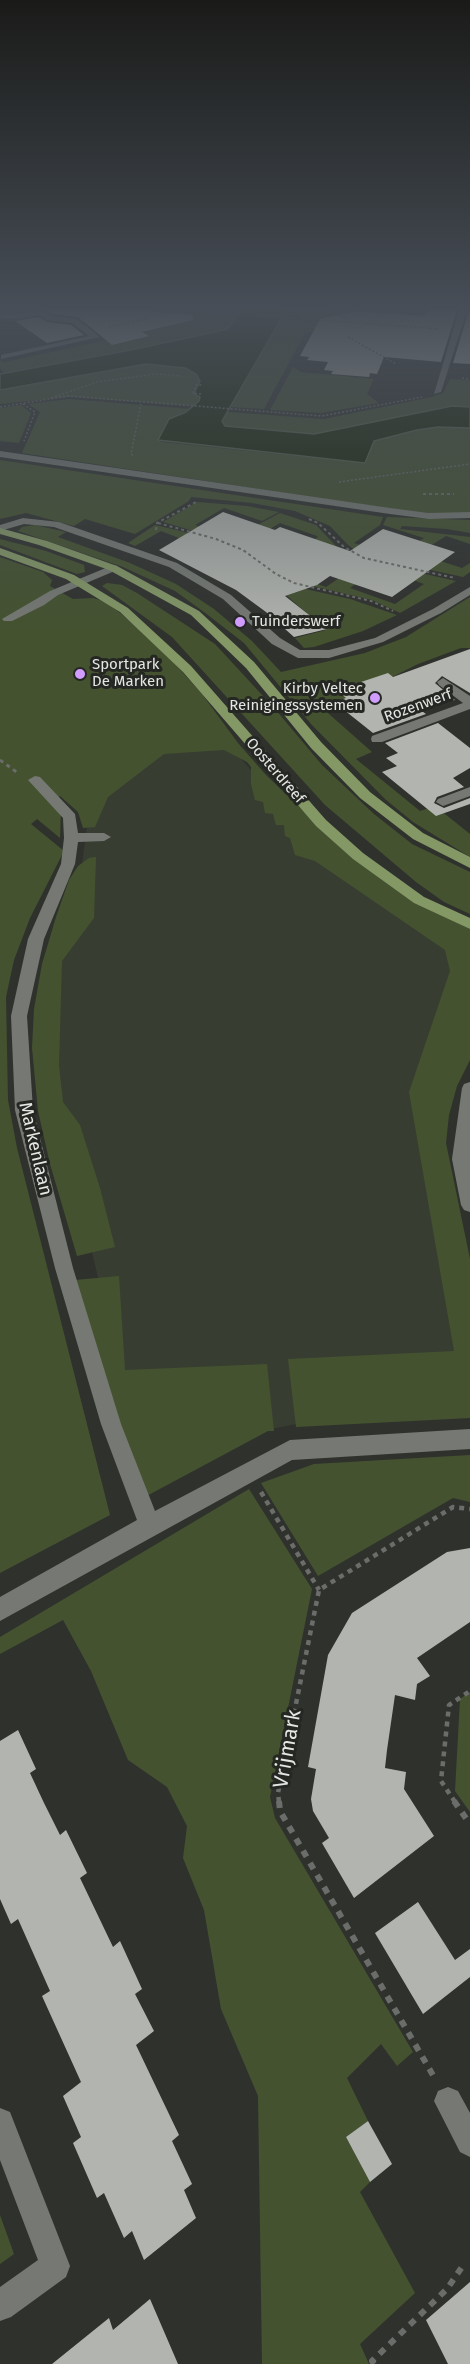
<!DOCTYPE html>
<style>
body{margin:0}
canvas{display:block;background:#2f312d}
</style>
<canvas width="470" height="2364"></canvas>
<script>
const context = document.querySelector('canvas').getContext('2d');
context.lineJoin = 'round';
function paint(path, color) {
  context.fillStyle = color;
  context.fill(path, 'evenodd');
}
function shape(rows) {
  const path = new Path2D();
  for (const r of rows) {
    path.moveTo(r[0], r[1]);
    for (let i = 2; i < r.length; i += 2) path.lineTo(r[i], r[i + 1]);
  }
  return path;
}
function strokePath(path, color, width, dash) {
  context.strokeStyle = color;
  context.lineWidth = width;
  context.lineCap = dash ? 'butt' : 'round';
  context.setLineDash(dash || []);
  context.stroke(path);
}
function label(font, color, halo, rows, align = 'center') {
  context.font = font + ' "Fira Sans",sans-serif';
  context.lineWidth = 6;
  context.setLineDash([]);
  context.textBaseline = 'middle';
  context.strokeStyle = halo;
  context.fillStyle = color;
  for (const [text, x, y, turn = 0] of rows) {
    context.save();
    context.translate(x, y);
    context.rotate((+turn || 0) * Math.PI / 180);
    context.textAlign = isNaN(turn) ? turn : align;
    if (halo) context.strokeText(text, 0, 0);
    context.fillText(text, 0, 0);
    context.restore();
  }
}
const built = shape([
 [217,732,320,847,470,960,432,1118,470,1402,341,1415,140,1455,80,1201,49,1100,47,980,77,903,92,789,173,736]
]);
const green = shape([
 [286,310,324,310,338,316,335,319,283,315],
 [190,312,237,316,228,329,131,350,5,373,0,369,0,360,4,362,168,327,173,319,169,316],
 [281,319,336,323,305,333,264,409,230,407],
 [146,364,185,368,196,375,200,381,194,394,200,397,199,401,194,406,70,397,0,404,0,390],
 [293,367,301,372,374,379,367,394,379,403,321,413,270,410],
 [450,379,470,380,470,407,452,406,316,434,225,426,222,421,227,412,324,419,432,397,443,393],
 [69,399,190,409,169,419,158,440,162,442,364,463,374,441,417,430,438,427,470,428,470,515,454,516,377,507,22,453,40,412,28,404],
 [21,405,31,413,19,443,0,441,0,408],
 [0,460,383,517,380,525,354,543,396,556,419,554,462,568,470,563,470,572,463,577,362,555,348,545,330,526,295,511,252,503,191,497,189,501,135,534,85,519,74,526,26,513,0,519],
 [197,502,247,506,279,512,262,521,224,508,195,525,233,538,280,513,316,525,338,548,358,559,456,581,400,613,372,600,308,585,291,579,234,543,163,522],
 [280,523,317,536,318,537,290,554,251,540],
 [314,551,373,572,380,568,424,584,395,604,350,588,371,573,355,567,326,587,283,572],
 [387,517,470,520,470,533,447,529,402,526,400,529,470,537,470,544,446,536,427,548,415,544,424,538,383,525],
 [35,525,66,532,58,537,130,563,176,584,214,609,252,641,281,672,365,653,406,637,470,597,470,648,461,648,418,664,394,676,356,689,346,698,320,706,372,752,356,759,420,811,435,806,470,834,470,857,413,822,385,799,311,724,244,643,204,612,175,591,123,567,18,531,22,527],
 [155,525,214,539,292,586,350,599,397,615,363,631,314,647,304,648,295,638,326,630,286,595,189,542,161,531,135,546,128,543],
 [0,539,46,551,84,565,85,572,77,574,0,545],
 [0,557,43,572,52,580,50,586,73,599,93,598,107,602,157,644,202,694,238,743,266,775,344,850,423,905,470,929,470,1060,457,1086,449,1115,446,1143,470,1259,470,1418,296,1427,288,1359,454,1351,409,1092,450,971,445,950,315,861,295,855,290,838,285,836,284,825,276,825,273,814,265,813,263,802,255,800,251,784,251,767,247,762,224,750,164,754,108,797,95,827,83,828,78,812,60,796,53,802,61,808,60,838,37,819,31,824,64,851,30,918,14,960,6,997,8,1100,17,1148,110,1515,0,1573],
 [107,583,122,585,137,593,215,644,275,709,322,765,374,814,412,844,470,872,470,914,444,902,416,882,325,805,172,637,102,586],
 [96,857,94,918,62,961,59,1066,63,1102,80,1125,100,1188,115,1247,77,1256,50,1164,38,1111,32,1048,34,1009,42,964,56,917,69,880,78,866,89,858],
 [119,1276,125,1370,267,1364,274,1431,268,1431,141,1499,75,1280],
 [470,1455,470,1502,453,1498,318,1576,261,1483,314,1464],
 [249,1489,312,1589,270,1797,275,1818,413,2052,397,2066,381,2044,347,2078,368,2121,346,2137,370,2182,360,2192,415,2293,360,2344,369,2364,262,2364,258,2096,221,2009,204,1910,183,1858,187,1826,167,1787,128,1760,91,1671,63,1620,0,1654,0,1637],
 [470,1692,470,1812,455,1791,460,1699],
 [0,2215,14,2254,0,2264]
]);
const water = shape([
 [241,310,286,310,222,421,225,426,314,434,452,406,470,407,470,428,438,427,417,430,374,441,365,463,158,440,169,419,186,412,199,401,200,397,194,394,200,381,196,374,185,368,146,364,0,390,0,374,131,350,228,329,241,310]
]);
const building = shape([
 [45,310,159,310,158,312,193,315,193,320,142,332,149,336,112,345,78,317,53,314],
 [427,310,457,310,441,362,384,357,377,374,370,373,369,377,331,374,333,371,324,370,328,362,307,360,309,357,300,356,320,319,355,311,424,316],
 [469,310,470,310,470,364,453,363],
 [39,317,47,322,71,325,84,335,47,343,15,321],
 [223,512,275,530,280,527,350,551,383,529,455,552,392,597,330,576,317,585,285,596,327,629,294,637,266,612,236,590,159,550],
 [470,649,470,693,442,676,435,683,455,700,416,707,426,714,373,733,334,702,346,698,337,690,388,673,393,677],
 [438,723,470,748,470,768,453,778,464,787,437,797,434,803,444,808,470,798,470,804,436,816,382,772,397,766,386,758,398,753,385,743],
 [470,1548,470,1622,417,1658,430,1676,417,1684,415,1700,395,1695,387,1750,385,1768,406,1772,404,1789,434,1836,354,1898,322,1843,329,1838,313,1811,311,1799,316,1769,308,1767,328,1655,352,1613,447,1552],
 [18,1730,36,1769,30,1773,44,1803,60,1835,66,1830,87,1873,80,1878,113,1947,120,1941,142,1989,135,1994,154,2031,136,2045,179,2135,172,2141,192,2184,184,2190,196,2218,144,2260,132,2231,124,2238,104,2193,97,2198,73,2143,81,2137,63,2096,81,2082,42,1996,50,1991,18,1919,11,1924,0,1899,0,1741],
 [418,1902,455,1960,470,1949,470,1977,423,2014,375,1933],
 [368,2121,392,2164,370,2182,346,2137],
 [470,2282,470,2364,448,2364,426,2320],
 [150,2299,178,2364,52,2364,109,2318,113,2330]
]);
const pathFar4 = shape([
 [167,310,174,312,184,310],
 [187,310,439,329],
 [327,310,349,320],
 [161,315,169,311],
 [109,327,149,318],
 [348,337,396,364],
 [462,378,470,379],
 [201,394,193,393,196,385,203,385],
 [51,398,97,382,156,374,181,376],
 [23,404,35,412,24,441],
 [0,407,69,396,322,416,422,397],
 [133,455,131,454,141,404],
 [339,482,470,464]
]);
const pathFar3 = shape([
 [423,494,454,494],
 [309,519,318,523,344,547,364,558,455,578],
 [158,523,216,539,243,550,276,574,294,583,371,601,393,611],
 [156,530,157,523,196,502]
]);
const pathFar2 = shape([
 [0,760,18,773]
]);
const pathFar1 = shape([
 [261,1492,319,1590],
 [279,1802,278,1793,319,1590,453,1507,470,1509],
 [455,1802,441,1781,449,1705,470,1691]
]);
const path = shape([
 [279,1801,280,1811,434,2077],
 [454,1801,470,1824],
 [374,2364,372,2361,447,2289,464,2264]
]);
const minor = shape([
 [41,310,52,316,77,319,100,337,1,359,1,355,89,336,72,323,47,320,40,315,13,319,0,318,0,314,13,315,41,310],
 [459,310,467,310,441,392,434,394,459,310],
 [0,451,390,508,429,513,470,512,470,518,429,519,390,514,0,457,0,451],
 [23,518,59,522,177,563,231,595,280,638,300,650,329,650,375,638,433,609,470,587,470,595,441,613,383,642,329,658,298,658,272,644,223,599,169,567,54,527,24,524,0,531,0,525,23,518],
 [113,565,117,566,117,570,58,595,44,605,12,621,4,621,2,619,50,591,113,565],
 [443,678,470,696,470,709,382,742,372,742,371,739,372,736,463,703,439,685,437,682,443,678],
 [35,776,40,777,75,814,78,833,104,833,111,837,104,841,78,842,75,864,44,939,27,1016,33,1110,73,1268,121,1424,155,1511,290,1440,470,1429,470,1449,292,1460,0,1621,0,1597,137,1520,101,1424,55,1268,15,1110,11,1016,28,939,61,864,64,838,63,818,28,780,35,776],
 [470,787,470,796,443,806,436,802,438,799,470,787],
 [470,1082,470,1212,464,1210,461,1205,452,1159,462,1088,464,1084,470,1082],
 [448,2087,458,2091,470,2113,470,2157,460,2152,434,2101,438,2091,448,2087],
 [0,2108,10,2112,70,2266,66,2277,11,2317,0,2321,0,2287,38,2260,0,2160,0,2108]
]);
const major = shape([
 [0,528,47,541,117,566,199,611,254,662,321,742,370,792,423,833,470,857,470,868,413,839,360,798,311,748,246,668,191,615,109,570,39,545,0,534,0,528],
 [0,548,74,575,128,608,191,666,326,820,363,853,424,897,470,918,470,929,414,903,353,859,316,826,183,672,120,612,66,579,0,555,0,548]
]);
const markers = [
 [240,622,6,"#d09dff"],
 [80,674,6,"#d09dff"],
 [375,698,6,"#d09dff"]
];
const farPoinames = [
 ["Tuinderswerf",252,622],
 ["Sportpark",92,665],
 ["De Marken",92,682],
 ["Kirby Veltec",363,689,"right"],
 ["Reinigingssystemen",363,706,"right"]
];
const farStreetnames = [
 ["Rozenwerf",418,706,-20],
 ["Oosterdreef",275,771,49]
];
const streetNames = [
 ["Markenlaan",35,1149,77]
];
const nearStreetnames = [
 ["Vrijmark",288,1749,-80]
];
paint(built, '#383d32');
paint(green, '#44522f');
paint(water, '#192405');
strokePath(water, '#565e48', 1.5);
paint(building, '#b2b5af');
strokePath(pathFar4, '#6b6d6a', 1.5, [2, 2]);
strokePath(pathFar3, '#6b6d6a', 2, [3, 3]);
strokePath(pathFar2, '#6b6d6a', 3, [4, 4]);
strokePath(pathFar1, '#6b6d6a', 4.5, [5, 5]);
strokePath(path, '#6b6d6a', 6, [7, 7]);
paint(minor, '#767973');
paint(major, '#849866');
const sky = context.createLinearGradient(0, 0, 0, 641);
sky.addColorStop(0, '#1a1b19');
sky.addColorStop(0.48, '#474e57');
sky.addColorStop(1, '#474e5700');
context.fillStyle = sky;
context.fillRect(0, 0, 470, 641);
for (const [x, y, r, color] of markers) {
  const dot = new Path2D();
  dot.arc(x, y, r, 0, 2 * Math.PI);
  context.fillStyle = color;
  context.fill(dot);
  strokePath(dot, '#252723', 2);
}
label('15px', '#e5e7e4', '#252723', farPoinames, 'left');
label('15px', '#e5e7e4', '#252723', farStreetnames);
label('18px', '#e5e7e4', '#252723', streetNames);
label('21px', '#e5e7e4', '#252723', nearStreetnames);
</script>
